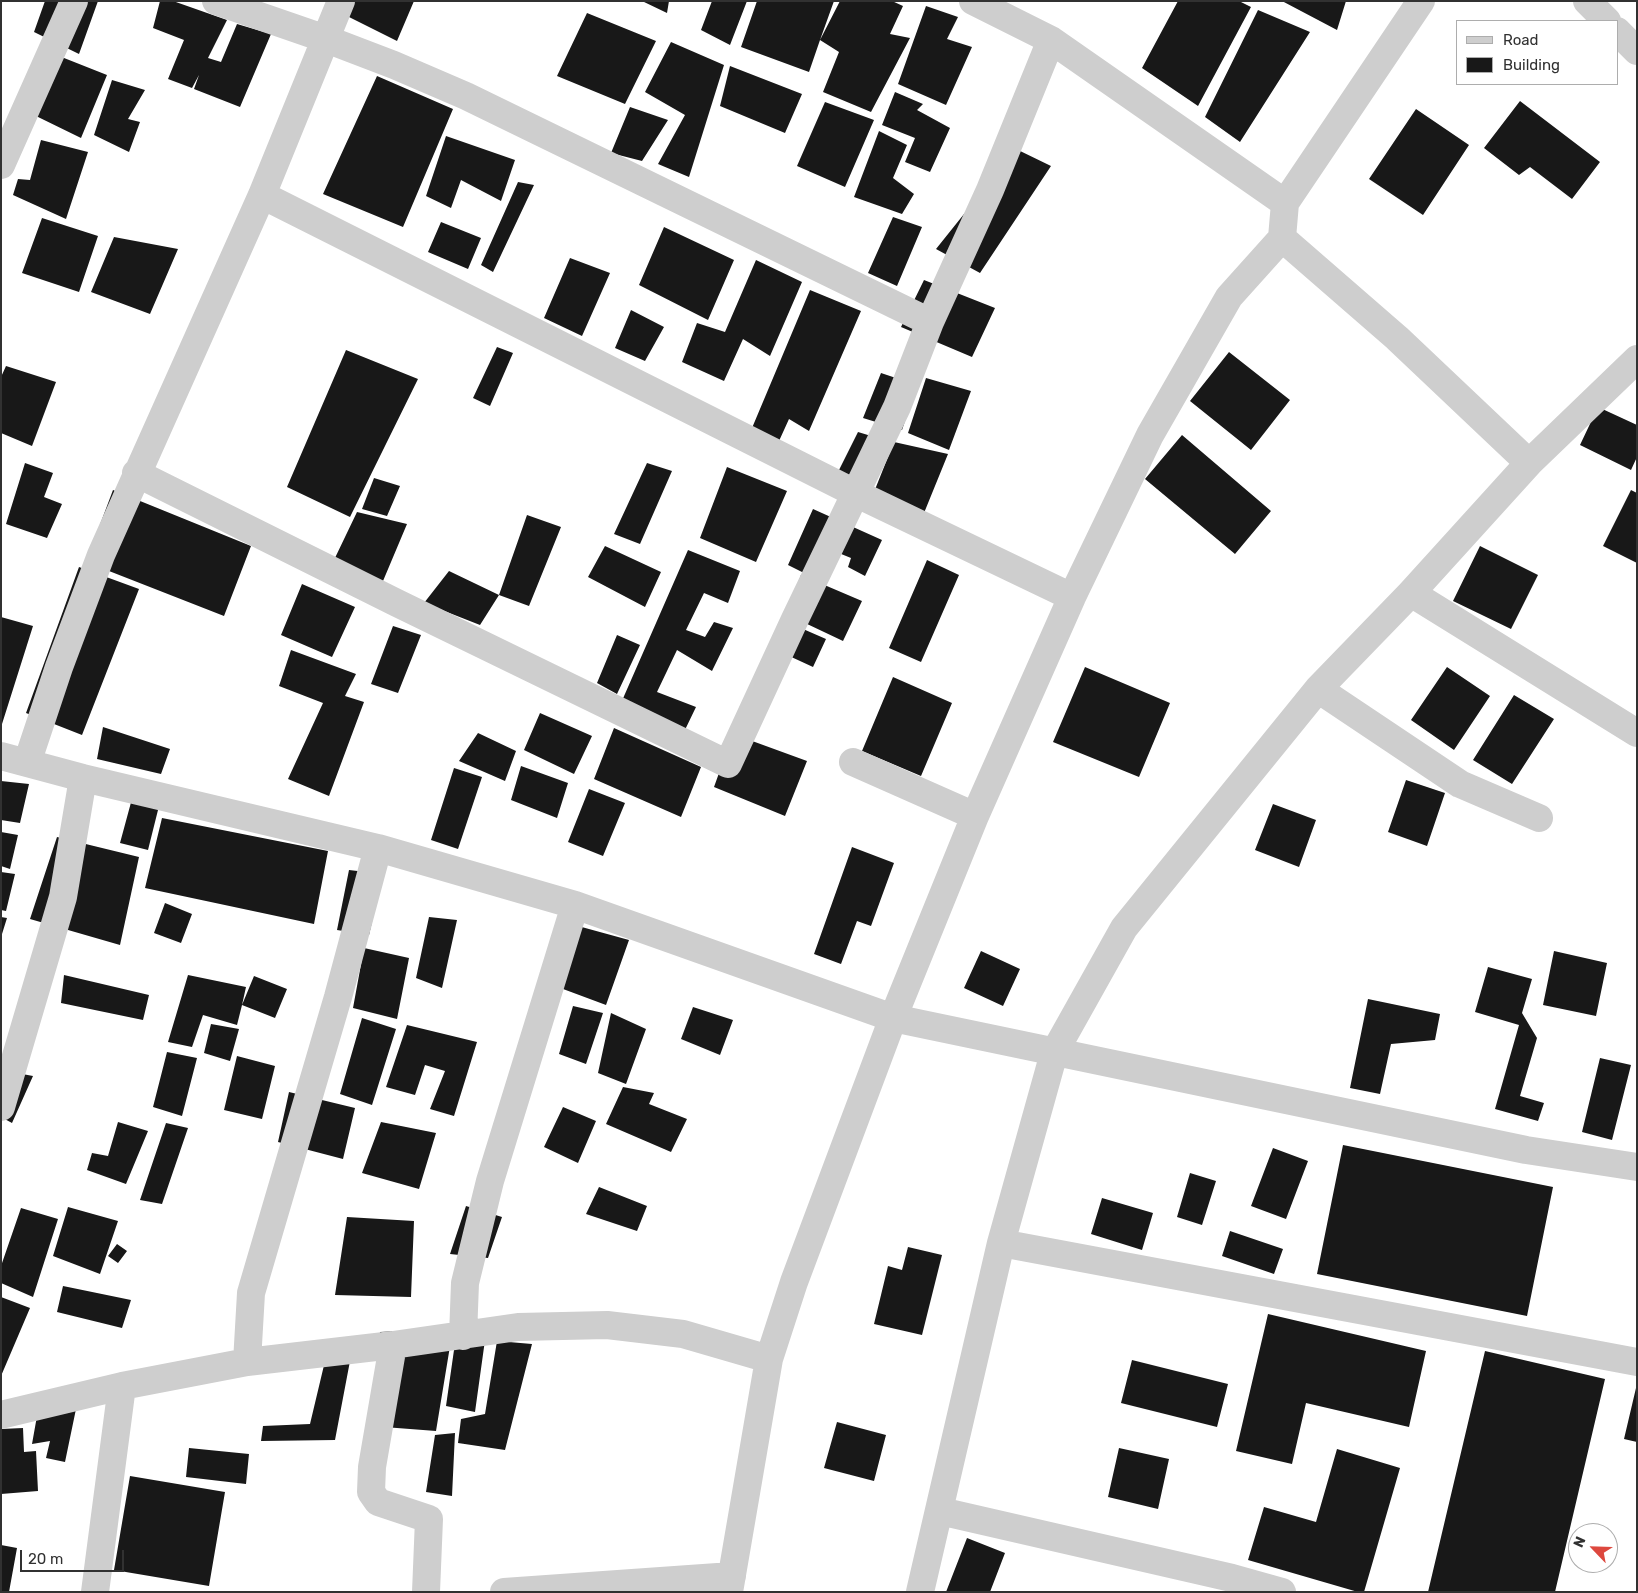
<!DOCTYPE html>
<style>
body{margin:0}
#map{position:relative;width:1638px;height:1593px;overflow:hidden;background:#fff;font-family:Rubik,sans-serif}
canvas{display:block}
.frame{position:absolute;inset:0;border:2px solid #313131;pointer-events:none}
.legend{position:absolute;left:1456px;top:20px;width:162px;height:65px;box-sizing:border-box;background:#fff;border:1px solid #adadad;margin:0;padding:6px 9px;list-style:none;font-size:15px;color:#313131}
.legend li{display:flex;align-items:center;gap:10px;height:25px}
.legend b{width:25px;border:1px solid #adadad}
.north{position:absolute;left:1568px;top:1523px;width:50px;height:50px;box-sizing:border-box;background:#fff;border:1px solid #adadad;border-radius:50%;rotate:294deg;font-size:14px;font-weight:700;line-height:20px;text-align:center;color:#313131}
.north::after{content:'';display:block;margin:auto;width:18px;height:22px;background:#dd483e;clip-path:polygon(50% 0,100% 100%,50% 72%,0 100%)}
.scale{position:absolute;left:20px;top:1550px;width:104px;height:22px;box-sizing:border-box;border:2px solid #313131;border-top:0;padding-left:6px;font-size:15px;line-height:18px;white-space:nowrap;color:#313131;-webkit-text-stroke:4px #fff;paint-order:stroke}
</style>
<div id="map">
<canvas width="1638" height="1593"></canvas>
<div class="frame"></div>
<ul class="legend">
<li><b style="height:6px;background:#cecece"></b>Road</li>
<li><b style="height:14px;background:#181818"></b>Building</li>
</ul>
<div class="north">N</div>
<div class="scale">20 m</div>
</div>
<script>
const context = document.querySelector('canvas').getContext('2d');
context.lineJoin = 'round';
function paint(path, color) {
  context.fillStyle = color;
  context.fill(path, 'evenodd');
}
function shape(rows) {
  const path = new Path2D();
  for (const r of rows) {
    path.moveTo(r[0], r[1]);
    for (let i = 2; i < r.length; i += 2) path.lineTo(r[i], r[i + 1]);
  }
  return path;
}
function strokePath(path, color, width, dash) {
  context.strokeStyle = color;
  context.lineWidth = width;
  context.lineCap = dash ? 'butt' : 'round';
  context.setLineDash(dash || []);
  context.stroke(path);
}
const building = shape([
 [45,1,98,1,79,54,34,32],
 [160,1,173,1,227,20,208,58,221,62,237,24,271,34,240,107,194,89,199,75,192,88,168,79,184,40,153,28],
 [329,1,414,1,397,41,327,6],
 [642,1,669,1,667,13],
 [712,1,747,1,730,45,701,30],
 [757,1,834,1,820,40,840,1,892,1,903,6,890,34,910,38,871,112,823,92,839,52,820,40,809,72,741,47],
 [1178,1,1239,1,1251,7,1198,106,1142,68],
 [1282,1,1346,1,1337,30],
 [926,6,958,17,947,39,972,47,946,105,898,84],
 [1258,10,1310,32,1240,142,1205,117],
 [587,13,656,41,625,104,557,76],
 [671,42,724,65,689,177,658,164,685,115,645,92],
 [59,56,107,75,81,138,36,116],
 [730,66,802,94,785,133,720,106],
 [377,76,453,109,403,227,323,194],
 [112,80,145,90,128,119,140,122,129,152,94,135],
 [895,92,923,104,917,110,950,128,930,172,905,162,915,138,882,125],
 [1520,101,1600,162,1572,199,1530,167,1519,175,1484,148],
 [825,102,874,120,845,187,797,166],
 [630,107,668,120,642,161,611,153],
 [1416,109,1469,145,1423,215,1369,179],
 [879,131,907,145,893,178,914,194,902,214,854,197],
 [446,136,515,160,501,201,461,180,451,208,426,196],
 [41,140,88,152,66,219,13,195,18,179,30,180],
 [1016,149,1051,166,980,273,936,249],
 [518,182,534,185,493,272,481,265],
 [893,217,922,227,897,286,868,273],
 [42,218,98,236,79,292,22,273],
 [441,222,481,238,468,269,428,252],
 [664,227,734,260,708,320,639,285],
 [114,237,178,249,150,314,91,292],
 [570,258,610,273,582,336,544,318],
 [756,260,802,282,770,356,743,339,724,381,682,362,697,323,725,332],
 [924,280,995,308,972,357,901,327],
 [810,290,861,311,809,431,789,419,779,441,752,428],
 [631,310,664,327,645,361,615,348],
 [497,347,513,353,490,406,473,398],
 [346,350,418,379,350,517,287,487],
 [1229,352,1290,400,1251,450,1190,401],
 [6,366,56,382,32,446,1,433,1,377],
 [881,373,917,385,902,430,863,418],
 [926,378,971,391,949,450,908,433],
 [1598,407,1637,425,1637,457,1631,470,1580,445],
 [858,432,891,442,868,487,837,474],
 [1182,435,1271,511,1235,554,1145,479],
 [894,442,948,454,924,513,874,492],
 [25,463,53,473,44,497,62,504,47,538,6,524],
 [647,463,672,471,640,544,614,534],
 [727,467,787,491,756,562,700,538],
 [374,478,400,486,387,516,362,509],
 [113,490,251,546,224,616,86,562],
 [1631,490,1637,493,1637,563,1603,546],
 [813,509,882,540,865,576,848,567,851,558,819,545,808,575,788,565],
 [357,512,407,524,383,581,334,560],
 [527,515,561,527,529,606,499,595,480,625,424,603,449,571,499,595],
 [605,546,661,572,645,607,588,577],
 [1480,546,1538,575,1511,629,1453,601],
 [688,550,740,571,728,603,704,593,686,630,705,637,714,622,733,628,712,671,677,650,657,692,696,707,683,734,621,703],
 [927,560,959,575,921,662,889,648],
 [79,567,139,589,82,735,26,713],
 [801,575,862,601,843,641,786,614],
 [302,584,355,607,332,657,281,635],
 [1,617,33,626,2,724,1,724],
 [787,622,826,639,813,667,774,649],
 [393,626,421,635,398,693,371,684],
 [617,635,640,645,617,694,597,683],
 [291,650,356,674,345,696,364,702,329,796,288,779,323,703,279,686],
 [1085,667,1170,703,1139,777,1053,742],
 [1447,667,1490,696,1454,750,1411,720],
 [893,677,952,703,921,776,862,751],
 [1514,695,1554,719,1512,784,1473,760],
 [540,713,592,736,574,774,524,750],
 [103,727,170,749,161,774,97,759],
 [614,728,701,767,681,817,594,779],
 [478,733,516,751,505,781,459,761],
 [733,734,807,761,785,816,714,787],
 [521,766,568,783,557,818,511,800],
 [454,768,482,777,458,849,431,840],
 [1406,780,1445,793,1427,846,1388,832],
 [1,781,29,784,20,823,1,820],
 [589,789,625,803,603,856,568,842],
 [133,795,160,802,148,850,120,843],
 [1273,804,1316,820,1299,867,1255,850],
 [162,818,328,851,314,924,145,888],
 [1,832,18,835,10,869,1,866],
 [57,837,139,857,120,945,30,919],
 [852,847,894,863,871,926,857,921,841,964,814,954],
 [349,870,383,874,369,935,337,930],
 [1,872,15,874,6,911,1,910],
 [165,903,192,914,181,943,154,933],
 [1,917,7,918,2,934,1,934],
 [429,917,457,920,442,988,416,978],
 [578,926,629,940,606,1005,555,986],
 [364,948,409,958,397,1019,353,1008],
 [981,951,1020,969,1003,1006,964,988],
 [1554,951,1607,963,1596,1016,1543,1005],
 [1488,967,1532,979,1522,1013,1537,1038,1520,1096,1544,1103,1538,1121,1495,1109,1519,1025,1475,1012],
 [64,975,149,995,143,1020,61,1003],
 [188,975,246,987,242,1005,254,976,287,989,275,1018,242,1005,237,1025,203,1015,192,1047,168,1042],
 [1368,999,1440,1014,1435,1040,1391,1044,1380,1094,1350,1088],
 [573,1006,603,1013,586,1064,559,1054],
 [693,1007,733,1020,720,1055,681,1039],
 [611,1013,646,1029,626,1084,598,1073],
 [362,1018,396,1029,372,1105,340,1094],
 [211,1024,239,1029,230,1061,204,1053],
 [407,1025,477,1042,454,1116,430,1109,445,1071,425,1065,415,1095,386,1087],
 [167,1052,197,1058,182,1116,153,1107],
 [237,1056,275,1066,262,1119,224,1110],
 [1600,1058,1631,1065,1612,1140,1582,1132],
 [1,1070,33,1076,12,1123,1,1117],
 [623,1087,654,1093,649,1104,687,1119,671,1152,606,1124],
 [289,1092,355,1108,343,1159,278,1142],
 [563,1107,596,1121,578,1163,544,1147],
 [118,1122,148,1131,126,1184,87,1170,92,1153,108,1156],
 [381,1122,436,1133,419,1189,362,1173],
 [166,1123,188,1128,162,1204,140,1200],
 [1343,1145,1553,1187,1527,1316,1317,1274],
 [1273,1148,1308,1161,1286,1219,1251,1206],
 [1190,1173,1216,1181,1202,1225,1177,1217],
 [599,1187,647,1206,637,1231,586,1214],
 [1102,1198,1153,1213,1142,1250,1091,1234],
 [466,1206,502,1217,488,1258,450,1254],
 [68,1207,118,1221,100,1274,53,1256],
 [21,1208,58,1219,33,1297,1,1283,1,1266],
 [347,1217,414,1221,411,1297,335,1295],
 [1230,1231,1283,1249,1274,1274,1222,1256],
 [117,1244,127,1251,118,1263,108,1256],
 [908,1247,942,1255,922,1335,874,1324,888,1266,902,1270],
 [63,1286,131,1300,122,1328,57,1312],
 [1,1297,30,1308,1,1376],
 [1268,1314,1426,1351,1409,1427,1306,1403,1292,1464,1236,1451],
 [453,1328,436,1431,371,1426,380,1332],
 [485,1340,475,1412,446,1406,455,1343],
 [497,1341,532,1344,505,1450,458,1443,461,1419,485,1414],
 [1485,1351,1605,1379,1555,1592,1428,1592],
 [1132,1360,1228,1384,1217,1427,1121,1403],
 [325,1361,350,1361,335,1440,261,1441,263,1426,310,1424],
 [1636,1388,1637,1388,1637,1442,1624,1439],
 [76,1409,65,1462,46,1458,50,1441,32,1444,37,1416],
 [837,1422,886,1435,874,1481,824,1468],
 [23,1428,24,1452,36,1451,38,1491,1,1494,1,1429],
 [455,1433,452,1496,426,1492,435,1435],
 [189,1448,249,1454,246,1484,186,1477],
 [1119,1448,1169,1459,1158,1509,1108,1497],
 [1337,1449,1400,1468,1364,1592,1358,1592,1248,1560,1264,1507,1316,1522],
 [130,1476,225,1492,209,1586,114,1570],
 [967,1538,1005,1553,990,1592,946,1592],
 [1,1545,17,1548,9,1592,1,1592]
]);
const minor = shape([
 [216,1,326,39,394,65,466,96,930,322],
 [973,1,1051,40,1285,203],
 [1587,1,1607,21],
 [1617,31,1637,51],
 [1,165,74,1],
 [262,195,855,493,1072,597],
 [1282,238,1397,338,1529,463],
 [136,473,397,603,728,764,795,619,897,407,930,322,990,190,1051,40],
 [1411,593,1637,733],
 [1318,689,1460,784,1539,818],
 [1,756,83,778,378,848,575,905,893,1018,1526,1150,1637,1167],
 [853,762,975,816],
 [27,763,59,667,101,555,262,195,341,1],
 [1,1107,63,897,83,778],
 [1001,1243,1637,1362],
 [463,1336,465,1283,490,1181,575,905],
 [393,1345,372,1467,371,1492,378,1502,429,1519,426,1592],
 [247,1362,251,1293,338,997,378,848],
 [1,1415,122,1386,247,1362,393,1345,518,1327,607,1325,683,1334,769,1359],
 [940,1511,1232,1578,1282,1592],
 [95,1592,122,1386],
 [504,1592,732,1576],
 [729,1592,769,1359,794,1282,893,1018,975,816,1072,597,1150,435,1229,297,1282,238,1285,203,1421,1],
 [920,1592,1001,1243,1054,1053,1124,928,1318,689,1411,593,1529,463,1637,359]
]);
paint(building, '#181818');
strokePath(minor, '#cecece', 28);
</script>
